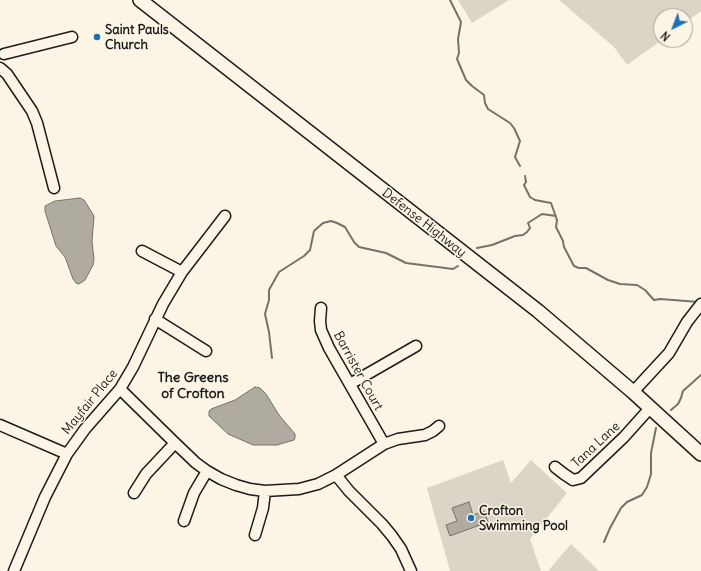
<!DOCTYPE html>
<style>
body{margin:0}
#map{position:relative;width:701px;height:571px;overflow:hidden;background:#fcf5e5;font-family:Delius,sans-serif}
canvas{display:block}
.north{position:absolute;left:653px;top:8px;width:40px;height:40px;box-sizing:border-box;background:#fcf5e5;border:1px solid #a29e95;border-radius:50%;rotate:222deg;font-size:11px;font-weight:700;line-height:16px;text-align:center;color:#1c1c1c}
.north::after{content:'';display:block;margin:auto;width:14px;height:18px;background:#1f6fb2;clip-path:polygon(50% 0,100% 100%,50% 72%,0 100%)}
</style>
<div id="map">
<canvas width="701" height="571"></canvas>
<div class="north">N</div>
</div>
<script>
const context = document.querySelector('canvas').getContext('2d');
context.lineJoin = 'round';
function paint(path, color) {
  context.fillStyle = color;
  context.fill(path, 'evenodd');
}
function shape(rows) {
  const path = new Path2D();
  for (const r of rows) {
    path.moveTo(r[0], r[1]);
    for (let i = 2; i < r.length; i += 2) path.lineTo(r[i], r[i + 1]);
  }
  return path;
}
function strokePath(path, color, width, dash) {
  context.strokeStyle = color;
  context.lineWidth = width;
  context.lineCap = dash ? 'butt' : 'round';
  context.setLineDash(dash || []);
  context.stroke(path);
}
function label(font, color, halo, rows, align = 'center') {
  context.font = font + ' Delius,sans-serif';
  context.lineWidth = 3;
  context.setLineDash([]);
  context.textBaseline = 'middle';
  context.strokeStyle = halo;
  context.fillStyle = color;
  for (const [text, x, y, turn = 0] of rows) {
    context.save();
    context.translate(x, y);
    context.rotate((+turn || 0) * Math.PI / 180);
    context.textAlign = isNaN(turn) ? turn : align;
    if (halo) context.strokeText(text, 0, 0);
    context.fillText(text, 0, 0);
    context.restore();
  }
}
const green = shape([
 [458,0,509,0,472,23],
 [559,0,701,0,701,11,685,23,685,16,661,16,662,40,627,65,614,47],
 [503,460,511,483,531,460,567,493,530,539,541,571,450,571,427,488],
 [571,544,599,571,548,571]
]);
const water = shape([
 [80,198,84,200,94,216,92,241,94,259,93,265,85,280,79,284,76,283,73,279,65,257,56,246,45,211,45,206,55,201,80,198],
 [255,387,260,388,266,394,279,415,295,434,295,438,294,440,277,445,253,445,228,434,209,416,209,411,211,409,235,400,255,387],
 [469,502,473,515,484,511,488,522,450,536,446,525,457,521,452,508,469,502]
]);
const stream = shape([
 [450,0,461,22,458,39,459,53,457,59,466,80,472,86,484,95,485,103,488,109,510,123,514,128,520,141,515,157,520,166],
 [525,176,526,182,524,185,530,197,535,200,551,203,557,220,556,227,563,241,564,247,574,266,579,268,586,268,608,280,620,284,637,285,645,290,654,300,660,299,699,302],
 [477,248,492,245,515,236,523,235,527,232,530,228,528,223,542,214,556,216],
 [272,358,269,332,265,314,269,300,269,290,279,272,304,256,310,250,314,231,323,223,331,221,337,223,345,227,354,242,359,247,386,253,406,263,453,269,458,266],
 [671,410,678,404,681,398,683,391,701,375],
 [604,542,610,528,621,508,627,502,642,495,647,487,651,474,651,453,656,428]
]);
const minor = shape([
 [4,54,72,37],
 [0,68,7,74,32,111,37,123,54,188],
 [142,251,182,272],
 [321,308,320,321,321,330,329,348,384,444],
 [155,319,206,351],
 [350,384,416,346],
 [120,389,175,443,196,463,207,471,221,479,236,485,250,489,265,491,299,489,318,484,336,475,384,444,398,439,425,435,433,431,439,426],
 [633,392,669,353,687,322,701,304],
 [0,425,67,454],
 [555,467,564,474,573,480,581,478,624,437,650,408],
 [336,475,349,491,382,524,392,536,401,549,411,571],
 [134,493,146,474,175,443],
 [184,521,194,493,207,471],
 [255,535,263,508,265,491],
 [14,571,45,497,67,454,85,429,120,389,133,367,163,304,182,272,225,216]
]);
const major = shape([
 [140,0,538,311,633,392,701,454]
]);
const markers = [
 [97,37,4,"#1f6fb2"],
 [471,518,4,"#1f6fb2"]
];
const poiNames = [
 ["Saint Pauls",105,30],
 ["Church",105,45],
 ["Crofton",479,511],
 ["Swimming Pool",479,526]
];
const streetNames = [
 ["Defense Highway",424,223,38],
 ["Barrister Court",358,371,61],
 ["Mayfair Place",90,402,-51],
 ["Tana Lane",596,445,-43]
];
const neighbourhoodNames = [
 ["The Greens",193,378],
 ["of Crofton",193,394]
];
paint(green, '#dbd5c8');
paint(water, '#b0aba1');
strokePath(water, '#75726c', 1);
strokePath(stream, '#75726c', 2);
strokePath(minor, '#1c1c1c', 13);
strokePath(major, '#1c1c1c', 16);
strokePath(minor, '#fcf5e5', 10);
strokePath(major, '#fcf5e5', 13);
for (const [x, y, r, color] of markers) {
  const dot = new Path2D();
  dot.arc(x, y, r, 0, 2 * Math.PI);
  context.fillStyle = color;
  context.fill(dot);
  strokePath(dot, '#fcf5e5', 1.5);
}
label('bold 13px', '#1c1c1c', '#fcf5e5', poiNames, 'left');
label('13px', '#1c1c1c', '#fcf5e5', streetNames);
label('bold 14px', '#1c1c1c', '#fcf5e5', neighbourhoodNames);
</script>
